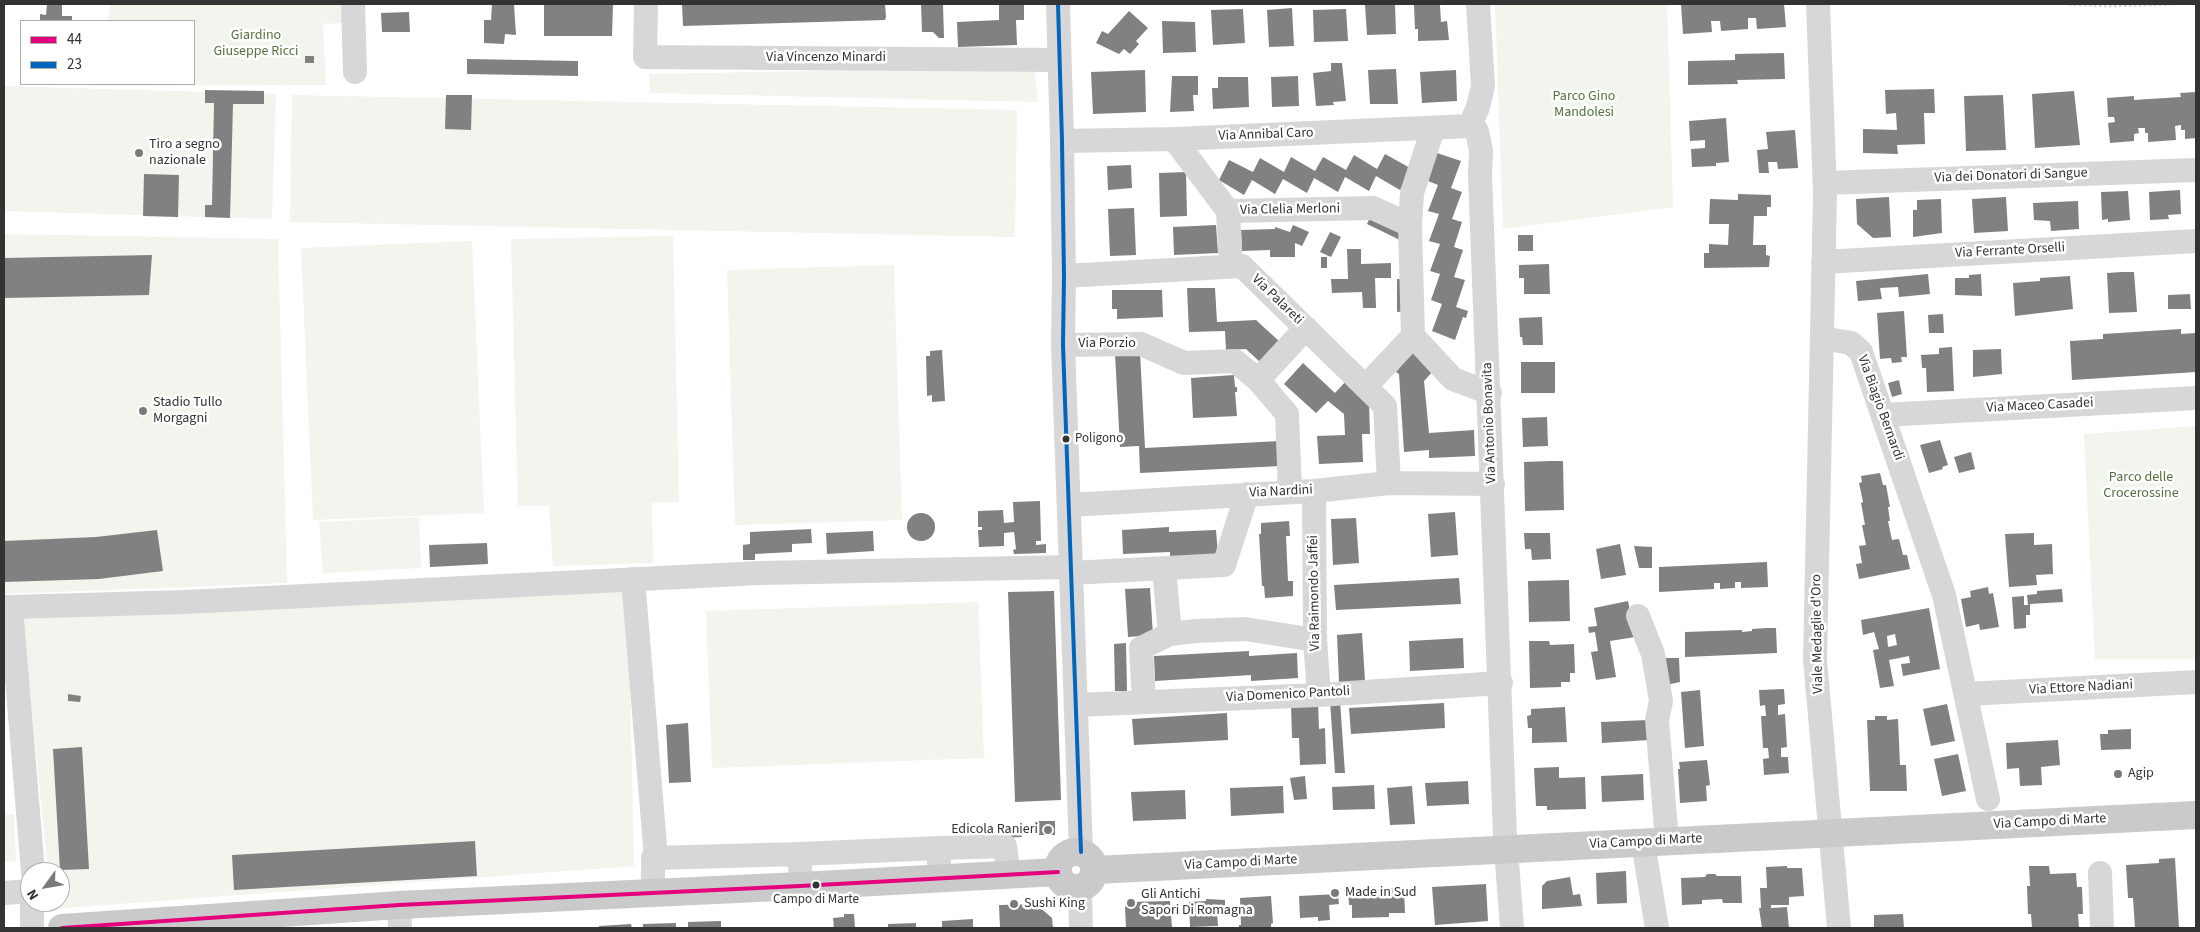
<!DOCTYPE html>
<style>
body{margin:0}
#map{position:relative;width:2200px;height:932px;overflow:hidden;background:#fff;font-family:"Source Sans 3",sans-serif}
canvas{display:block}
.frame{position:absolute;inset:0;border:5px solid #333;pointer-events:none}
.legend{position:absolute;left:20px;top:20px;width:175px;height:65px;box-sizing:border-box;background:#fff;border:1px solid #adadad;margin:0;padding:6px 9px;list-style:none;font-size:15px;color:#333}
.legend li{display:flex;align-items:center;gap:10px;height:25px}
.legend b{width:25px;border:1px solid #adadad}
.north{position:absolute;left:20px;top:862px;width:50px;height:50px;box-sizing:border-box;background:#fff;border:1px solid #adadad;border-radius:50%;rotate:238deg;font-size:14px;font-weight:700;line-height:20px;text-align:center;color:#333}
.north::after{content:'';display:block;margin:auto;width:18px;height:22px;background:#7a7a7a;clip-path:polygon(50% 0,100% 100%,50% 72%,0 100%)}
</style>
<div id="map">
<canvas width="2200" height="932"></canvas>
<div class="frame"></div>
<ul class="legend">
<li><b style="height:6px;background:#e5007d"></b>44</li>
<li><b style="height:6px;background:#0065bd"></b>23</li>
</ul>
<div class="north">N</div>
</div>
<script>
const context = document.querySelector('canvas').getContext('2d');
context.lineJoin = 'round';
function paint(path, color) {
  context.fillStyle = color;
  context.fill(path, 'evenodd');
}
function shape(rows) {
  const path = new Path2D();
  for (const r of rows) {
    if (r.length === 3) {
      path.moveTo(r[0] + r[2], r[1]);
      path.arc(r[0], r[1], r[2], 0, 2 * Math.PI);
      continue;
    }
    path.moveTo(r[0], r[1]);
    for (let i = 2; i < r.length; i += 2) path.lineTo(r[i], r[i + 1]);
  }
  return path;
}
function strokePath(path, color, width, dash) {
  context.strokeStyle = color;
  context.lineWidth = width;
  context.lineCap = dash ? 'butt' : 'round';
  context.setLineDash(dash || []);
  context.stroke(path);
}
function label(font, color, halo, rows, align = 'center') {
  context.font = font + ' "Source Sans 3",sans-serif';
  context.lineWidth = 5;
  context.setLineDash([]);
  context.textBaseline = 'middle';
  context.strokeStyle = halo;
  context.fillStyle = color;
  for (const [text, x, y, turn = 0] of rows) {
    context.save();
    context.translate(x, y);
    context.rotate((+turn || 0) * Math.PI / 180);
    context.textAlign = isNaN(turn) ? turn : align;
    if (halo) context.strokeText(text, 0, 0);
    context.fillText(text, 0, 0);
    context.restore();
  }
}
const green = shape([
 [111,4,342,4,342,23,323,24,326,85,90,86,90,84,194,84,194,21,107,21],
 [1495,4,1667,4,1673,207,1503,229],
 [1034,67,1038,102,650,93,649,74],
 [4,86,276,94,272,219,4,211],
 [292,95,1017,110,1015,237,290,222],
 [4,234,278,239,287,583,4,594],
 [673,236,679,502,652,503,653,563,553,566,549,506,518,506,511,239],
 [472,241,484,513,313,520,301,248],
 [894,265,902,520,735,525,727,270],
 [2196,426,2196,659,2095,659,2084,434],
 [419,517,421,568,323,573,319,522],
 [628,585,634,866,51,909,51,902,60,902,60,872,48,872,22,613],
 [978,602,984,758,712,768,706,611],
 [14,814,16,861,4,862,4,815]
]);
const building = shape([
 [47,4,62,4,62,16,72,16,72,21,40,21,40,14,46,15],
 [492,4,514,4,516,35,505,34,504,44,484,43,484,20,491,20],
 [596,4,613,4,612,36,544,36,544,5],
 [682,4,885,4,886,17,885,20,683,26],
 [921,4,943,4,944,38,939,38,933,32,922,32],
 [999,4,1024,4,1024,20,1016,20,1017,45,958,47,957,22,999,20],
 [1395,4,1396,34,1367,35,1365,5],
 [1681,4,1784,4,1786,27,1757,29,1756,18,1748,18,1748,29,1721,31,1720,21,1711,21,1712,32,1683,34],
 [1414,5,1440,5,1441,22,1447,21,1449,40,1418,41,1418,29,1415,29],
 [1292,8,1294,46,1269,47,1267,10],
 [1243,9,1245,43,1213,45,1211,10],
 [1346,9,1348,41,1314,42,1313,10],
 [1129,11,1148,28,1136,41,1139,44,1130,54,1124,49,1119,54,1096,43,1102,31,1108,34],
 [409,12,410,32,382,32,381,13],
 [1162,21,1195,22,1196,52,1163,53],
 [1784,53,1785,79,1737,80,1738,84,1688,85,1688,61,1735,60,1735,54],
 [305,56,314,56,314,63,305,63],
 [467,59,578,61,578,76,467,74],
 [1331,63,1342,63,1346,101,1333,102,1334,105,1316,106,1313,73,1331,71],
 [1396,69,1398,104,1370,104,1368,70],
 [1145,70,1146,112,1093,114,1091,72],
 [1456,70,1457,101,1422,103,1420,72],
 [1172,76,1198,76,1198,95,1193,95,1194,111,1170,112],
 [1298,76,1299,106,1272,107,1271,77],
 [1218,77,1248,77,1249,107,1213,109,1212,88,1218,88],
 [1934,89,1935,113,1924,113,1925,144,1897,145,1898,154,1863,153,1863,129,1897,130,1896,113,1886,114,1885,90],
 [205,90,264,91,264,104,233,104,230,218,205,217,205,205,212,205,214,103,205,103],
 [2074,91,2080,145,2035,148,2032,94],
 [2196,92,2196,138,2185,139,2185,130,2181,130,2181,125,2175,126,2176,140,2148,142,2148,133,2145,133,2145,128,2138,128,2139,133,2134,134,2134,141,2110,143,2108,123,2115,122,2114,117,2108,117,2107,98,2134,96,2134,100,2181,97,2180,93],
 [446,95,472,95,471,130,445,129],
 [2003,95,2006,150,1966,151,1964,96],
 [1726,118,1729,162,1716,163,1716,166,1692,167,1691,149,1705,148,1705,140,1690,141,1689,121],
 [1795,130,1798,168,1778,169,1777,162,1768,162,1769,173,1759,173,1757,150,1768,149,1766,132],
 [1437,153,1461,161,1451,188,1462,192,1452,219,1462,222,1454,247,1463,250,1454,277,1465,280,1456,307,1468,311,1466,318,1463,317,1455,340,1432,331,1442,304,1431,300,1440,274,1430,271,1440,244,1429,241,1439,214,1428,211,1438,185,1428,181],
 [1385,154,1412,169,1400,190,1376,176,1369,191,1345,177,1338,192,1314,178,1307,193,1283,179,1275,194,1252,180,1244,195,1219,180,1229,160,1253,172,1260,158,1284,172,1291,157,1315,171,1323,157,1346,170,1354,155,1377,169],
 [1131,165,1132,188,1108,190,1107,166],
 [1186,172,1187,216,1160,217,1159,173],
 [144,174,179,175,178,217,143,216],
 [2180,190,2181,214,2168,215,2169,219,2150,220,2149,192],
 [2128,191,2130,220,2108,222,2108,219,2102,220,2101,192],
 [1738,194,1771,195,1771,207,1767,207,1767,216,1754,216,1753,245,1766,245,1766,255,1770,256,1769,267,1704,268,1704,253,1709,253,1709,244,1728,245,1729,224,1709,224,1710,199,1738,200],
 [1889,197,1891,237,1873,238,1857,224,1856,199],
 [2006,197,2008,231,1974,233,1972,199],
 [1941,199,1942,233,1913,237,1913,210,1917,210,1917,200],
 [2078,201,2079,229,2051,231,2050,221,2034,220,2033,203],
 [1134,208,1136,255,1110,256,1108,209],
 [1372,213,1407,230,1402,241,1367,224],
 [1216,225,1218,253,1174,255,1173,227],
 [1293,225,1309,232,1302,246,1295,243,1295,257,1270,257,1270,250,1242,251,1241,230,1275,229,1275,227,1290,232],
 [1330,232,1341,237,1331,257,1320,252],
 [1518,235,1533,235,1533,251,1518,251],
 [1347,249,1361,249,1361,264,1391,263,1391,278,1375,278,1376,308,1363,308,1362,292,1332,293,1331,279,1348,279],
 [152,255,149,295,4,298,4,258],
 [1321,257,1327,257,1327,268,1321,268],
 [1549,264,1550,294,1524,294,1524,278,1519,278,1519,265],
 [2122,272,2134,272,2137,312,2109,313,2107,273],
 [1928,274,1930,294,1899,297,1898,287,1880,288,1882,299,1858,301,1856,281],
 [1981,274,1982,296,1955,295,1955,278,1969,278,1969,275],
 [2070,276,2073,309,2015,316,2013,283,2040,281,2040,278],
 [1397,279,1408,279,1409,311,1397,312],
 [1187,288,1215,288,1217,322,1256,320,1280,342,1261,363,1246,349,1226,350,1225,331,1189,332],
 [1112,290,1162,290,1163,317,1117,319,1117,309,1112,309],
 [2190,294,2191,309,2168,309,2168,295],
 [1904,311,1907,357,1901,357,1902,362,1892,363,1891,358,1880,359,1877,313],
 [1943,314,1944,333,1929,333,1928,315],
 [1542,317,1543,345,1523,345,1522,337,1520,337,1519,318],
 [2181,329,2181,334,2196,333,2196,372,2072,380,2070,341,2103,339,2103,334],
 [1952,347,1954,391,1927,392,1926,368,1922,368,1921,355,1939,354,1939,348],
 [1415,349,1436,368,1424,381,1429,433,1474,430,1475,456,1429,458,1429,450,1404,452,1399,374,1396,372],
 [2001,349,2002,374,1973,377,1973,350],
 [942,350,945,401,932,402,932,395,927,396,926,356,930,356,930,351],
 [1140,352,1145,448,1280,441,1281,466,1140,473,1139,446,1120,447,1115,354],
 [1521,362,1555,362,1555,393,1521,393],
 [1303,363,1335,393,1346,381,1369,402,1370,434,1362,434,1363,462,1319,464,1317,436,1345,435,1344,414,1328,401,1316,413,1284,384],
 [1234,375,1235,387,1237,387,1237,392,1235,392,1237,416,1193,418,1191,378],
 [1899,380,1902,394,1892,397,1888,383],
 [1547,417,1548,446,1523,447,1522,418],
 [1940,440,1948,465,1942,467,1943,469,1929,473,1920,445],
 [1971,452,1975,469,1959,473,1954,457],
 [1549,461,1563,461,1564,510,1525,511,1524,462],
 [1880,473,1883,485,1886,485,1890,507,1888,507,1890,521,1888,521,1892,540,1899,539,1903,555,1907,555,1910,569,1859,579,1856,564,1862,563,1859,546,1866,545,1862,525,1865,525,1861,503,1863,502,1859,483,1862,482,1861,476],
 [1040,501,1041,541,1036,541,1036,545,1046,544,1046,553,1014,554,1013,550,1016,549,1014,532,1004,533,1004,546,979,547,978,530,982,530,982,527,978,527,978,511,1003,510,1004,523,1014,522,1013,502],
 [1455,512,1458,555,1431,557,1428,514],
 [921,527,14],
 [1356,518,1359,563,1333,565,1331,519],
 [1289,521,1290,536,1286,536,1288,581,1293,581,1293,596,1265,598,1264,586,1262,586,1259,534,1261,534,1261,523],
 [1169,527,1169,532,1216,530,1218,555,1170,557,1170,552,1123,554,1122,530],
 [811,529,812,543,792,544,792,552,755,554,755,560,743,560,743,545,750,544,750,532],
 [157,530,163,571,99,579,4,582,4,541,96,537],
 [873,531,874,551,827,554,826,533],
 [1524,533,1550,533,1551,559,1532,560,1531,549,1525,549],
 [2034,533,2034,545,2052,544,2053,574,2036,575,2037,585,2009,587,2005,534],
 [487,543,488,564,430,567,429,545],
 [1620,544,1626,575,1601,579,1596,549],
 [1634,546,1652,547,1652,568,1639,568],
 [1767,562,1768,587,1741,588,1741,582,1735,582,1735,588,1720,589,1720,583,1714,583,1714,589,1659,592,1659,567],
 [1459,578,1461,604,1336,610,1334,585],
 [1569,580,1570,621,1529,622,1528,581],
 [1988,587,1989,594,1993,593,1999,627,1980,630,1979,624,1966,627,1961,599,1971,597,1970,591],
 [1150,588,1153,635,1128,637,1125,589],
 [2062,589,2063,602,2030,604,2030,615,2026,615,2026,628,2014,629,2012,597,2024,596,2024,605,2028,605,2027,595,2037,594,2037,591],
 [1053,591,1054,591,1061,800,1015,802,1008,592],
 [1628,601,1635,637,1610,641,1616,677,1596,680,1591,652,1598,651,1595,632,1589,633,1588,627,1597,626,1594,608],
 [1929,608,1940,669,1903,676,1901,664,1910,663,1909,656,1889,660,1894,686,1880,688,1873,650,1879,649,1874,632,1863,635,1861,620],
 [1895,634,1897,645,1888,647,1887,636],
 [1766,628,1776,628,1777,653,1685,657,1685,632,1742,630,1742,632,1752,631,1752,629],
 [1362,633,1365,681,1339,682,1337,635],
 [1463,638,1464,668,1410,671,1409,641],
 [1529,641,1549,641,1550,645,1574,644,1575,673,1570,673,1570,682,1561,682,1561,687,1530,688],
 [1126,643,1127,691,1115,691,1114,644],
 [1249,651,1249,656,1297,653,1298,678,1251,681,1251,675,1155,681,1154,656],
 [1660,658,1679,658,1680,682,1666,685],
 [1784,689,1785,704,1778,705,1778,715,1785,714,1787,747,1781,748,1781,757,1788,757,1789,773,1764,775,1763,759,1769,758,1768,748,1763,748,1761,716,1766,716,1765,705,1760,706,1759,690],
 [1700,690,1704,746,1685,748,1681,692],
 [68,694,81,696,80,702,68,701],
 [1330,701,1340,701,1345,773,1335,773],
 [1318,703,1319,729,1325,728,1326,764,1300,765,1299,738,1292,738,1291,704],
 [1444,703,1445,728,1351,734,1349,708],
 [1947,704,1955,741,1931,746,1923,709],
 [1565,707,1567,742,1532,743,1532,728,1528,728,1527,716,1531,715,1531,709],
 [1227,713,1228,740,1134,745,1132,719],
 [1875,716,1887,716,1887,720,1898,719,1900,765,1906,765,1907,791,1870,791,1867,720,1875,720],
 [1648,720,1649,740,1602,743,1601,722],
 [688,723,691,782,669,783,666,725],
 [2131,729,2131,749,2101,750,2100,734,2108,734,2108,730],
 [2058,740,2060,765,2041,767,2042,785,2020,786,2019,768,2007,769,2006,743],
 [82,747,89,869,60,870,53,749],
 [1958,754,1966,791,1942,796,1934,759],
 [1707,760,1710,785,1706,786,1707,801,1680,803,1678,769,1680,769,1679,762],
 [1559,767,1559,778,1585,777,1586,809,1547,810,1547,806,1536,806,1534,768],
 [1643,774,1644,800,1602,802,1601,776],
 [1305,776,1307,799,1294,800,1290,778],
 [1468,781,1469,804,1427,806,1425,783],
 [1374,785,1375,809,1333,810,1332,787],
 [1283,786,1284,813,1231,816,1230,788],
 [1412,786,1415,824,1390,825,1387,788],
 [1185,790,1186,819,1133,821,1131,792],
 [1034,821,1055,821,1055,835,1034,835],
 [1022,826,1022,837,999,838,999,827],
 [475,841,477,876,234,890,232,855],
 [2175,858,2179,928,2135,928,2133,898,2128,898,2126,865,2159,863,2159,859],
 [1787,866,1787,868,1802,868,1804,896,1789,897,1789,905,1771,905,1771,908,1787,907,1789,928,1762,928,1759,908,1761,908,1760,888,1767,888,1766,867],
 [2029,866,2049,866,2050,874,2076,873,2077,887,2082,887,2083,914,2078,914,2079,928,2032,928,2031,914,2028,914,2027,886,2030,886],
 [1626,871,1627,903,1597,904,1596,873],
 [1707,874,1715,874,1717,876,1741,876,1742,903,1723,903,1722,899,1702,900,1702,904,1682,905,1681,878,1705,877],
 [1570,877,1573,895,1580,894,1582,906,1542,909,1542,886,1547,881],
 [1486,884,1488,921,1435,925,1432,887],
 [1404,888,1405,913,1389,913,1389,917,1352,918,1352,905,1349,905,1348,890],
 [1338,894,1339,904,1329,905,1330,920,1318,921,1318,917,1300,918,1299,896],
 [1271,896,1273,923,1271,924,1271,928,1239,928,1239,925,1241,925,1240,898],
 [1206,899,1225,900,1225,911,1217,911,1218,926,1190,927,1189,902,1206,901],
 [1170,901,1172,928,1126,928,1125,907,1131,902],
 [1036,904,1052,918,1053,928,1000,928,999,905],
 [844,914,854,914,855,928,834,928,833,918,844,917],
 [1903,914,1904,928,1874,928,1874,915],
 [973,919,973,928,942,928,942,921],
 [721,921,721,928,688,928,688,922],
 [676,923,676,928,643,928,643,924],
 [916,923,916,928,888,928,888,924],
 [631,924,632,928,599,928,599,926]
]);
const path = shape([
 [2069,4,2108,6,2175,4]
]);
const minor = shape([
 [353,4,355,72],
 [646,4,645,57,1059,60],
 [1058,4,1062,141,1064,276,1063,345,1081,852],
 [1818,4,1825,193,1815,660,1839,928],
 [1470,126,1477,131,1481,151,1480,175,1505,836,1512,928],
 [1470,126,1478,107,1483,86,1478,4],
 [1433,129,1412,193,1410,225,1413,336,1453,379,1490,393],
 [1174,139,1228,211],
 [1062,141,1174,139,1470,126],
 [1825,183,2196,170],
 [1228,211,1373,208,1410,225],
 [1228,211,1231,265],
 [1823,262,2196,241],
 [1064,276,1242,266,1385,406,1389,483],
 [1822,338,1851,343,1861,352,1944,595,1988,799],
 [1063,345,1141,344,1184,363,1235,361,1258,380,1287,414,1290,491],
 [1258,380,1306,328],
 [1366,386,1413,336],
 [1883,415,2196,398],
 [1314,491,1315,640,1319,695],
 [1070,505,1314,491,1389,483,1493,484],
 [1164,569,1170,634],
 [1071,573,1224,565,1247,494],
 [633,579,656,858],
 [4,607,11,607,33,872],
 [11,607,186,602,760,573,1071,567],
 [1638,616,1653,654,1661,701,1657,720,1667,841],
 [1966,694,2196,682],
 [1144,702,1141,648,1170,634,1196,631,1245,629,1315,640],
 [1076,705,1319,695,1501,683],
 [1643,843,1657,928],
 [939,863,939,848,1005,846,1009,875],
 [800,868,800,854,939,848],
 [2100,873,2102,928],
 [1080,889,1081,928],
 [4,893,30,891],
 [653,893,653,858,800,854],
 [32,902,32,928],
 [399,905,400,928]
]);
const major = shape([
 [1076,870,18],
 [1095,870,2196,815],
 [62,928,399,905,800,886,1058,872]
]);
const bus1 = shape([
 [62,928,399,905,800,886,1058,872]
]);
const bus2 = shape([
 [1058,4,1062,141,1064,276,1063,345,1081,852]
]);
const markers = [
 [139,153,5,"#7a7a7a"],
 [143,411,5,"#7a7a7a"],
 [1066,439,4.5,"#333"],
 [2118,774,5,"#7a7a7a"],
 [1048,830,5,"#7a7a7a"],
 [816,885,4.5,"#333"],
 [1335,893,5,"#7a7a7a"],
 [1131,903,5,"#7a7a7a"],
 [1014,904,5,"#7a7a7a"]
];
const busNames = [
 ["Poligono",1075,439],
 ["Campo di Marte",816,900,"center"]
];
const parkNames = [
 ["Giardino",256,36],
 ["Giuseppe Ricci",256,52],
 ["Parco Gino",1584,97],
 ["Mandolesi",1584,113],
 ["Parco delle",2141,478],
 ["Crocerossine",2141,494]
];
const streetNames = [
 ["Via Vincenzo Minardi",826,58],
 ["Via Annibal Caro",1266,135,-2],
 ["Via dei Donatori di Sangue",2011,176,-2],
 ["Via Clelia Merloni",1290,210,-1],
 ["Via Ferrante Orselli",2010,251,-3],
 ["Via Palareti",1277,300,44],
 ["Via Porzio",1107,344],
 ["Via Maceo Casadei",2040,406,-3],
 ["Via Biagio Bernardi",1880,408,70],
 ["Via Antonio Bonavita",1490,423,-92],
 ["Via Nardini",1281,492,-3],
 ["Via Raimondo Jaffei",1315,593,-91],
 ["Viale Medaglie d'Oro",1818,634,-91],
 ["Via Ettore Nadiani",2081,688,-3],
 ["Via Domenico Pantoli",1288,695,-3],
 ["Via Campo di Marte",2050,822,-3],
 ["Via Campo di Marte",1646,842,-3],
 ["Via Campo di Marte",1241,863,-3]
];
const poiNames = [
 ["Tiro a segno",149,145],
 ["nazionale",149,161],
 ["Stadio Tullo",153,403],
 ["Morgagni",153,419],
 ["Agip",2128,774],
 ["Edicola Ranieri",1038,830,"right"],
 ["Made in Sud",1345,893],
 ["Gli Antichi",1141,895],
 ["Sapori Di Romagna",1141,911],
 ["Sushi King",1024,904]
];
paint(green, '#f1f5ed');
paint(building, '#818181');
strokePath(path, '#d6d6d6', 3, [2.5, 2.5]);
strokePath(minor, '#d7d7d7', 24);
strokePath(major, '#cacaca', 28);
strokePath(bus1, '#e5007d', 4);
strokePath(bus2, '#0065bd', 4);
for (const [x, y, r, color] of markers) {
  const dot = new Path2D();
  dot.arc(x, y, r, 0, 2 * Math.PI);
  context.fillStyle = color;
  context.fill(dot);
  strokePath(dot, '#fff', 2);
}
label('13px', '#333', '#fff', busNames, 'left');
label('14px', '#56703f', '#fff', parkNames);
label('14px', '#333', '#fff', streetNames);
label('14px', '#333', '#fff', poiNames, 'left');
</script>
